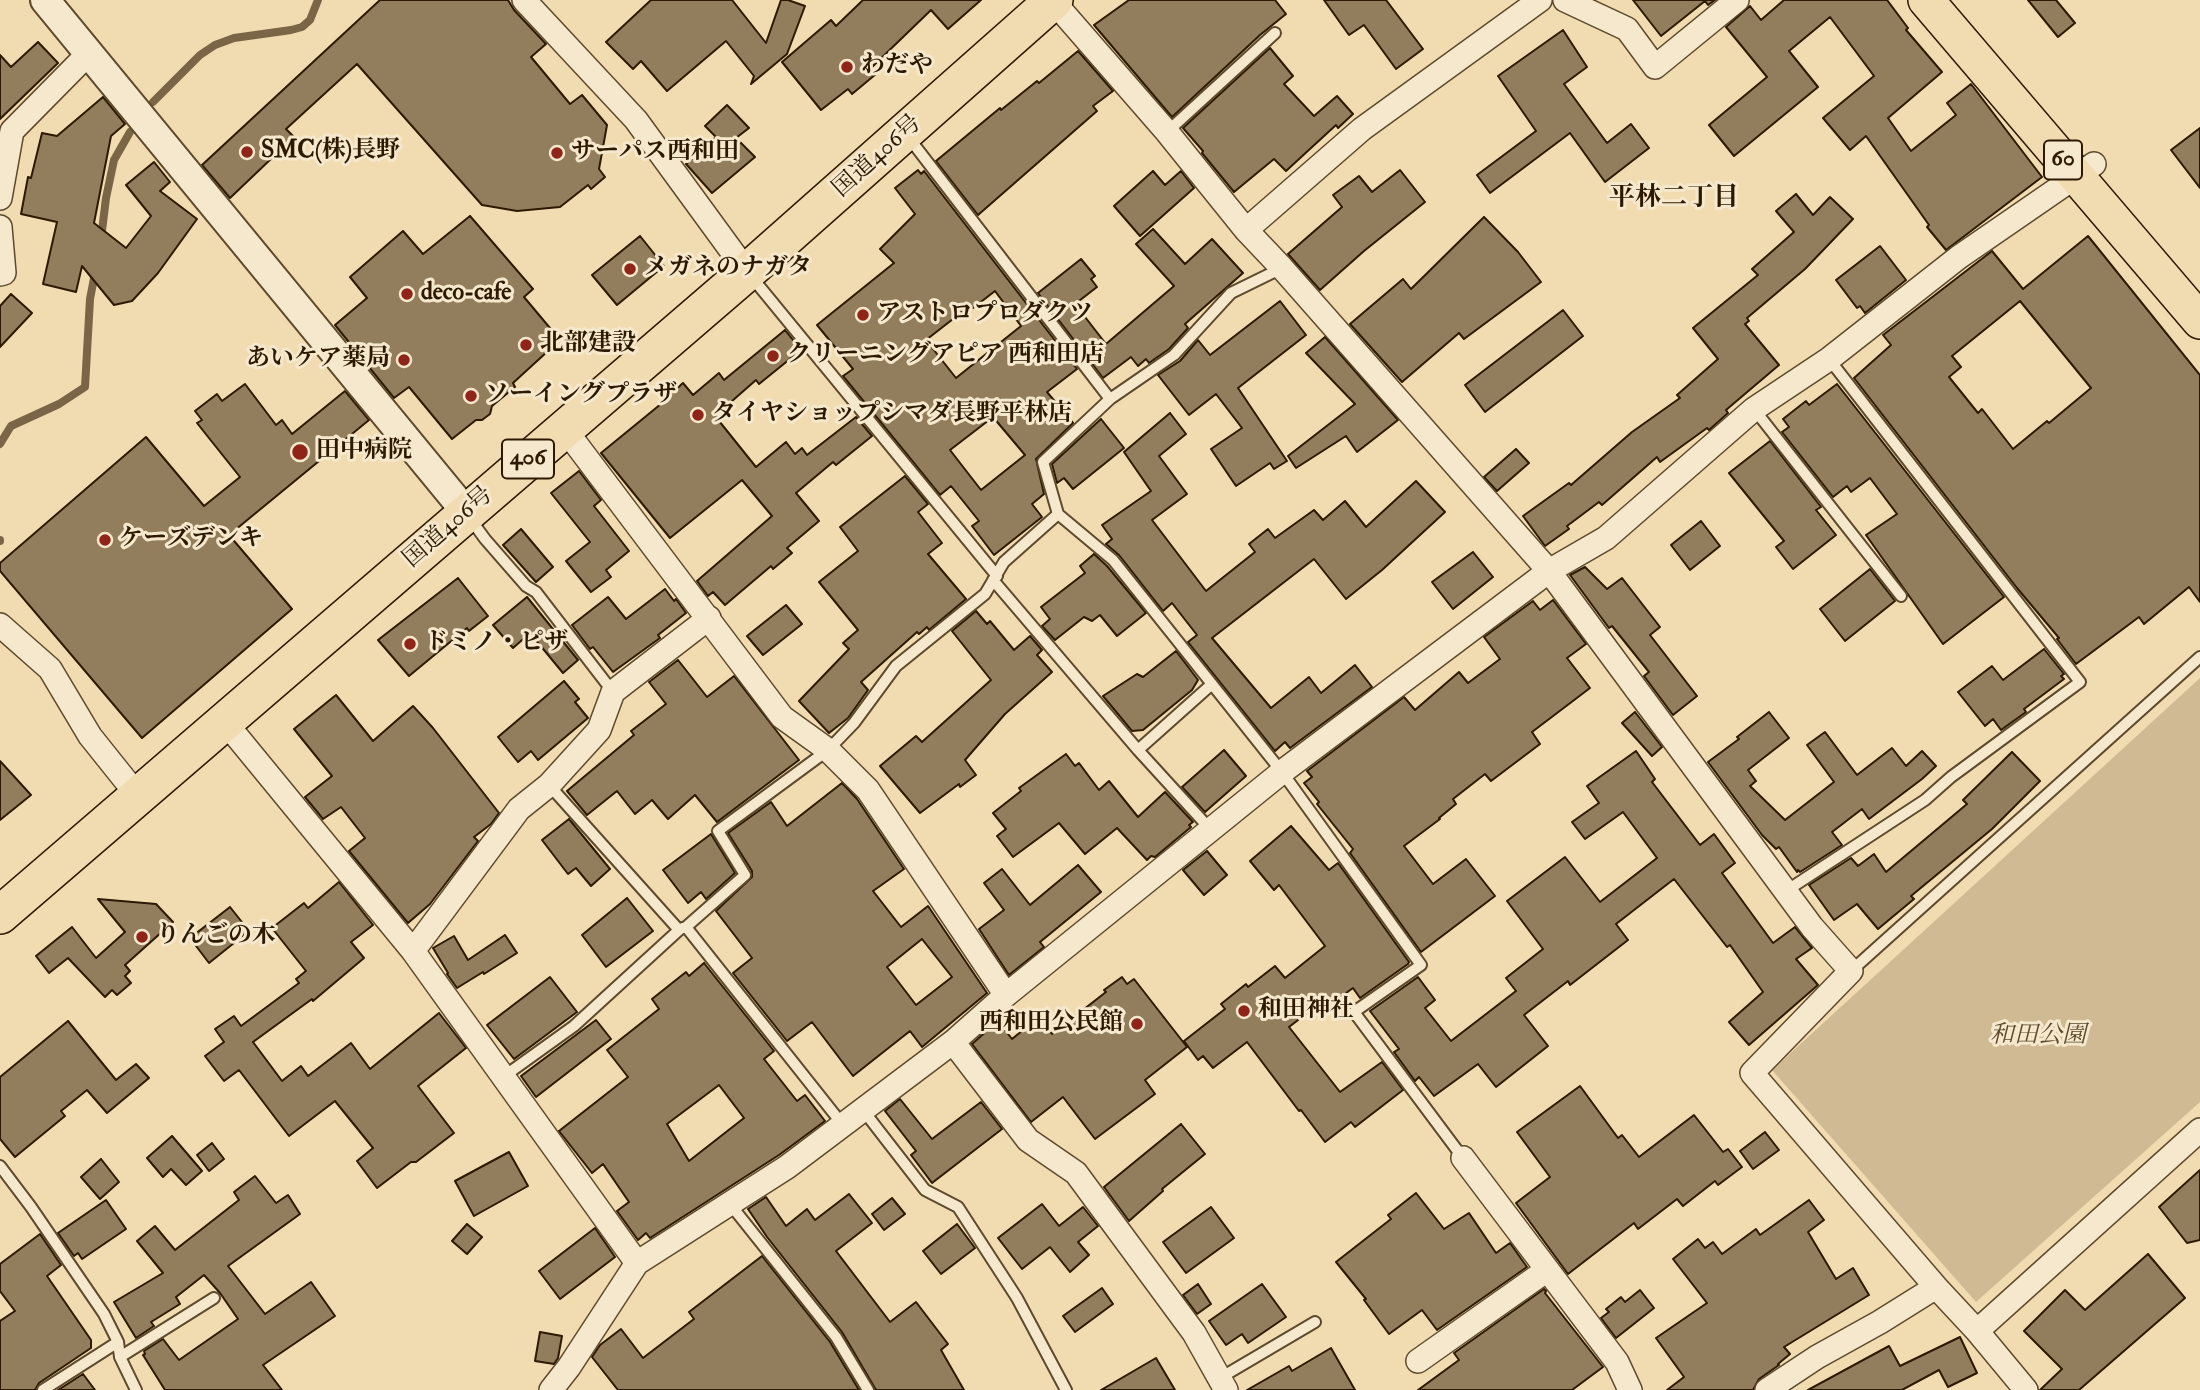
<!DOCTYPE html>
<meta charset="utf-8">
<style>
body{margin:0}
canvas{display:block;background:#f1dbb1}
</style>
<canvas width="2200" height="1390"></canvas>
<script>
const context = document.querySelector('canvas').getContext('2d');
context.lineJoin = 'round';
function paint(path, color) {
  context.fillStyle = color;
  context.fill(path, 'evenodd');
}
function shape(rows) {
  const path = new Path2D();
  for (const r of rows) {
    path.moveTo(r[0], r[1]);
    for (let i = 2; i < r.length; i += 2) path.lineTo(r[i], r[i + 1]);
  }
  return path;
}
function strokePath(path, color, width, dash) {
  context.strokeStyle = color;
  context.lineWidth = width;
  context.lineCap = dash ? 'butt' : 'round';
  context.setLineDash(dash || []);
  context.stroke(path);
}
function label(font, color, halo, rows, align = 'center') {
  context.font = font + ' "IM FELL Double Pica","Noto Serif JP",serif';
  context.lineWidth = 6;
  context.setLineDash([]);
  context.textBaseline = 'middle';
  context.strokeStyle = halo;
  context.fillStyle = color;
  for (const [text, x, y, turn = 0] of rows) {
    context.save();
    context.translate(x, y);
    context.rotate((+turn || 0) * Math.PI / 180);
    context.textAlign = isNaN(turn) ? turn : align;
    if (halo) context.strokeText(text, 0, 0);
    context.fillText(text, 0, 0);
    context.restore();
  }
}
const green = shape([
 [2200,678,2200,1102,1976,1302,1772,1070]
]);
const stream = shape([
 [153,102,200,55,215,45,234,38,291,30,302,27,310,20,318,0],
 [101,239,106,198,114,160,130,132],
 [0,444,11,426,59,404,85,387,90,299,95,273],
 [0,540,0,541]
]);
const building = shape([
 [380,0,508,0,514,10,546,44,531,57,570,104,582,95,607,125,599,169,605,177,591,189,588,185,560,207,517,211,482,205,357,64,286,129,294,137,230,198,202,165,380,0],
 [651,0,732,0,766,43,781,0,788,0,805,6,787,54,751,84,754,76,726,41,667,91,641,61,633,69,606,42,651,0],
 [863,0,981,0,948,29,931,10,871,68,876,74,852,94,848,89,821,110,782,62,831,20,836,26,863,0],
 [1129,0,1275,0,1286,14,1260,35,1172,117,1094,25,1129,0],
 [1324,0,1386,0,1423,49,1396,69,1364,25,1349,35,1324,0],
 [1633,0,1715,0,1708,5,1705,1,1661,36,1633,0],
 [1784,0,1887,0,1908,28,1906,30,1942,72,1888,118,1911,151,1956,115,1947,103,1971,84,2042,177,1946,250,1927,227,1929,225,1866,136,1850,150,1823,118,1874,76,1830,17,1789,51,1818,87,1734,156,1709,125,1767,77,1726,27,1750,6,1761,20,1784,0],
 [2028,0,2056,0,2075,23,2058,37,2028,0],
 [1563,30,1587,67,1564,84,1607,143,1631,124,1649,148,1605,182,1570,133,1490,193,1477,175,1536,131,1498,76,1563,30],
 [38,42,58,63,0,119,0,55,11,67,38,42],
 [1270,48,1293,76,1284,84,1314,116,1337,96,1353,114,1338,128,1336,125,1286,171,1274,159,1234,192,1202,153,1203,151,1183,128,1270,48],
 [1078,51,1113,91,1093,106,1097,111,978,215,936,161,1000,108,1001,110,1037,81,1039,83,1078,51],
 [103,97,125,124,111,136,94,223,126,248,151,216,126,185,154,162,170,182,160,191,197,219,158,273,132,301,114,305,82,266,76,292,43,284,57,222,21,214,28,177,31,178,42,133,57,136,103,97],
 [727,105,749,128,736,138,755,157,712,193,686,164,716,137,705,126,727,105],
 [2200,128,2200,188,2171,150,2200,128],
 [918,170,921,174,924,171,1077,369,1047,392,1073,423,1036,459,1044,494,1032,504,1042,517,994,555,972,526,979,521,951,486,940,495,843,376,853,369,817,325,894,263,880,249,915,214,895,188,918,170],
 [995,291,1021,326,956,378,926,340,971,305,973,308,995,291],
 [993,417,1025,455,981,490,950,450,993,417],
 [1400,170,1425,202,1364,251,1320,290,1288,254,1342,207,1333,195,1359,176,1372,192,1400,170],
 [1153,171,1165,185,1181,171,1194,188,1140,236,1114,206,1153,171],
 [1796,194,1813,215,1830,197,1853,219,1805,269,1747,318,1749,321,1745,324,1779,365,1726,410,1728,413,1709,430,1707,428,1660,462,1657,457,1602,505,1599,502,1567,526,1569,529,1545,546,1523,516,1569,483,1571,485,1632,432,1680,398,1677,395,1718,359,1693,328,1758,275,1752,269,1794,232,1776,211,1796,194],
 [470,216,533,289,524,297,560,340,513,383,515,387,492,406,490,414,482,420,476,420,452,439,409,387,394,398,335,325,367,298,350,277,403,231,423,254,470,216],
 [1484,217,1518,252,1541,282,1464,339,1459,333,1402,382,1350,324,1403,279,1411,289,1484,217],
 [1153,229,1185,264,1212,239,1243,273,1185,324,1188,328,1169,349,1149,363,1146,359,1138,366,1131,357,1103,378,1038,293,1081,259,1095,276,1091,279,1097,287,1075,304,1106,344,1174,286,1136,244,1153,229],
 [640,236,664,266,617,305,592,275,640,236],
 [2088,236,2200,375,2200,602,2189,587,2144,624,2139,617,2076,664,2057,639,2059,638,2017,588,1854,378,1891,345,1883,335,1992,251,2023,289,2088,236],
 [2020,301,2091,388,2049,423,2047,421,2013,449,1982,409,1978,413,1949,377,1961,367,1952,356,2020,301],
 [1880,246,1906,280,1865,313,1860,306,1857,308,1836,280,1880,246],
 [11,294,32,313,0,347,0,306,11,294],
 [1280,301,1306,335,1238,388,1287,461,1274,469,1270,463,1236,486,1211,449,1242,428,1216,394,1189,415,1158,375,1180,361,1198,340,1210,355,1280,301],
 [1563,310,1583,336,1485,412,1465,385,1563,310],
 [785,330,801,350,759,384,756,380,715,416,756,467,786,442,795,454,802,448,807,455,856,417,872,436,836,465,833,462,796,493,819,521,787,548,792,553,773,569,771,566,725,605,713,592,708,596,697,581,772,516,742,480,670,538,601,453,667,399,666,398,683,383,693,395,719,373,724,380,785,330],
 [1325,337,1398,420,1357,452,1346,436,1296,468,1288,456,1355,404,1306,353,1325,337],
 [245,384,276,425,282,420,292,434,345,391,369,420,229,535,292,609,142,738,0,571,0,563,146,437,204,506,240,477,197,423,202,420,195,411,217,394,222,401,245,384],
 [1837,384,2004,597,1943,644,1866,535,1897,514,1870,478,1851,492,1847,486,1833,497,1782,432,1789,427,1783,419,1806,401,1809,405,1837,384],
 [1170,413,1186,434,1159,456,1187,494,1152,520,1206,591,1255,552,1249,544,1268,529,1275,538,1314,510,1323,520,1345,501,1366,527,1416,481,1445,512,1382,570,1346,599,1314,559,1212,638,1271,708,1309,677,1321,693,1355,665,1372,687,1290,748,1285,742,1275,751,1188,642,1197,635,1172,603,1163,611,1119,555,1106,544,1112,539,1102,525,1151,491,1124,452,1170,413],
 [1101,419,1124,448,1073,489,1064,478,1057,483,1052,464,1101,419],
 [1770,441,1821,507,1816,510,1836,535,1793,569,1776,547,1784,541,1729,473,1770,441],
 [1516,449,1529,463,1497,491,1484,477,1516,449],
 [579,471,601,500,594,506,629,551,606,570,611,577,591,592,566,561,590,542,551,493,579,471],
 [905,476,928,504,918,512,942,543,928,554,966,599,929,630,927,627,919,634,917,632,861,682,868,690,848,718,829,733,799,701,849,649,843,643,858,630,819,582,858,551,840,527,905,476],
 [1701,521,1720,546,1690,570,1671,545,1701,521],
 [521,529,553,567,536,582,503,545,521,529],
 [1473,552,1493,577,1453,609,1432,582,1473,552],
 [1094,554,1107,566,1146,613,1117,636,1100,615,1092,621,1084,617,1055,640,1042,626,1050,619,1041,607,1085,573,1080,566,1094,554],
 [1585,567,1607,589,1622,578,1660,627,1650,635,1697,696,1673,715,1644,676,1649,672,1612,626,1609,628,1570,575,1585,567],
 [1870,569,1895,601,1845,641,1820,609,1870,569],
 [458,578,488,616,469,631,467,628,409,676,378,640,458,578],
 [665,589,674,601,676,599,686,613,658,635,660,638,613,672,593,647,590,649,572,625,608,597,626,619,665,589],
 [527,597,578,660,563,673,530,633,513,648,493,625,527,597],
 [1553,600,1586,644,1567,658,1590,688,1532,732,1540,744,1491,781,1485,774,1453,799,1456,804,1439,818,1440,819,1404,846,1433,884,1466,859,1495,896,1421,952,1350,853,1353,849,1317,804,1319,802,1304,783,1312,777,1307,771,1404,697,1415,710,1459,672,1468,683,1500,659,1484,637,1533,601,1540,610,1553,600],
 [786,605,802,624,763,655,747,636,786,605],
 [976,611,987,624,990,621,1014,650,1030,636,1042,650,1037,655,1052,672,1005,714,965,760,976,775,960,787,959,784,920,813,880,766,916,736,922,742,991,680,952,631,976,611],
 [2044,649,2064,674,2061,676,2064,679,2024,709,2026,712,2001,730,1993,719,1985,726,1958,692,1992,666,2003,680,2044,649],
 [1176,651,1198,680,1192,690,1143,730,1132,731,1103,696,1137,674,1143,677,1176,651],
 [678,660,707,697,734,676,799,760,717,822,695,795,668,819,652,800,635,814,617,791,587,815,567,791,634,735,631,731,666,704,649,682,678,660],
 [564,681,579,699,575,702,588,718,538,760,531,751,518,762,498,737,564,681],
 [336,695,373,741,413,706,433,728,499,813,491,824,474,837,478,841,430,904,408,923,349,851,365,838,341,807,323,819,305,797,332,776,294,729,336,695],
 [1635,712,1662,747,1652,756,1622,723,1635,712],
 [1769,712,1789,738,1748,770,1756,781,1750,786,1785,820,1834,782,1807,745,1825,732,1857,775,1892,748,1906,766,1922,751,1936,766,1922,779,1869,819,1862,809,1832,832,1842,845,1800,872,1798,870,1797,872,1779,847,1776,849,1762,835,1708,762,1739,739,1737,737,1769,712],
 [1224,750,1246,776,1205,812,1182,787,1224,750],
 [1636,751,1655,779,1652,782,1700,845,1714,834,1735,863,1722,873,1773,943,1795,927,1812,948,1796,959,1818,985,1749,1045,1729,1022,1763,992,1730,945,1727,947,1674,879,1616,924,1628,940,1570,985,1568,981,1524,1015,1548,1046,1496,1087,1478,1064,1434,1096,1419,1077,1415,1081,1394,1052,1399,1049,1370,1011,1418,977,1435,1000,1425,1008,1451,1041,1516,991,1506,978,1543,949,1507,901,1565,857,1600,902,1657,858,1623,812,1585,839,1572,822,1599,803,1587,786,1636,751],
 [2012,752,2040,781,1992,829,1911,896,1914,899,1878,929,1857,904,1834,920,1809,885,1851,858,1858,866,1874,854,1886,872,1967,804,1963,800,2012,752],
 [1066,754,1075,766,1079,763,1099,790,1109,781,1138,817,1165,792,1193,822,1189,825,1191,827,1155,857,1151,856,1147,860,1117,828,1085,854,1059,823,1013,857,997,836,1006,829,993,813,1021,791,1019,788,1066,754],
 [0,761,31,795,0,820,0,761],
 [842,783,857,799,904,869,873,891,901,927,928,906,987,993,922,1047,910,1031,853,1076,812,1022,787,1041,733,973,752,958,716,911,752,877,752,871,728,833,771,802,787,826,842,783],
 [922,939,952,977,916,1005,887,967,922,939],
 [569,819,610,869,591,886,576,868,568,874,542,840,569,819],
 [1291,826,1329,870,1338,863,1409,962,1408,964,1360,998,1353,988,1328,1006,1324,1000,1289,1027,1340,1092,1382,1062,1403,1090,1355,1127,1351,1122,1325,1142,1301,1110,1299,1111,1247,1042,1213,1068,1203,1056,1198,1060,1184,1041,1225,1009,1221,1004,1246,984,1248,987,1275,966,1285,978,1325,946,1279,885,1274,890,1250,861,1291,826],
 [711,834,735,873,706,899,701,892,688,903,663,870,711,834],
 [1207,851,1227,875,1204,895,1183,870,1207,851],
 [1078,865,1101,892,1040,942,1044,947,1009,975,979,929,1004,910,984,883,1002,869,1030,905,1078,865],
 [339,882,373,925,351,942,364,958,313,1001,312,999,253,1042,282,1081,301,1066,308,1076,351,1043,370,1069,439,1013,466,1048,418,1086,454,1133,416,1162,411,1162,377,1188,357,1161,373,1148,335,1101,289,1136,239,1070,224,1081,205,1056,224,1042,215,1029,234,1016,241,1026,299,983,296,979,306,971,272,928,304,903,308,908,339,882],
 [627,898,653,931,606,967,582,935,627,898],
 [98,899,156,904,173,922,125,965,130,971,125,976,131,983,117,995,112,990,105,997,68,958,49,973,36,956,72,927,96,958,125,932,98,899],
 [230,907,249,931,209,963,190,938,230,907],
 [505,935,517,953,484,974,483,972,457,988,447,974,448,973,433,948,454,936,468,960,505,935],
 [704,963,774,1051,764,1059,797,1101,805,1095,825,1121,779,1155,650,1238,646,1233,638,1240,617,1211,629,1202,603,1164,592,1173,559,1131,628,1077,607,1050,659,1009,652,999,686,972,689,976,704,963],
 [719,1085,744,1118,689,1161,667,1124,719,1085],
 [550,977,577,1012,514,1059,487,1025,550,977],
 [1122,977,1127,984,1134,979,1187,1047,1145,1080,1155,1094,1095,1139,1063,1097,1031,1122,972,1044,998,1021,1012,1039,1039,1017,1052,1034,1106,992,1104,990,1122,977],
 [596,1020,611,1039,536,1097,521,1076,596,1020],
 [68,1021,116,1080,136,1064,149,1078,107,1113,87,1090,61,1111,65,1116,15,1157,0,1139,0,1077,68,1021],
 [1580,1086,1618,1138,1622,1135,1639,1157,1694,1115,1723,1152,1728,1149,1742,1167,1718,1185,1715,1181,1683,1206,1677,1199,1638,1229,1634,1223,1568,1274,1516,1203,1550,1177,1517,1132,1580,1086],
 [900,1099,932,1139,981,1102,1002,1129,932,1183,911,1155,916,1151,885,1111,900,1099],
 [1181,1124,1205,1154,1162,1189,1163,1191,1129,1221,1104,1187,1181,1124],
 [1765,1132,1779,1150,1753,1169,1740,1151,1765,1132],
 [172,1136,202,1171,186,1185,171,1169,163,1177,147,1158,172,1136],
 [212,1143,224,1159,209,1171,197,1155,212,1143],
 [509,1152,528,1186,474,1216,455,1181,509,1152],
 [101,1159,119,1182,100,1199,81,1177,101,1159],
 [2200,1170,2200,1240,2187,1243,2159,1207,2200,1170],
 [255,1176,276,1203,288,1195,300,1214,228,1266,265,1314,311,1282,335,1316,263,1365,282,1390,165,1390,143,1355,145,1354,144,1351,163,1339,179,1360,238,1319,220,1293,204,1275,176,1297,180,1304,151,1322,154,1326,136,1338,114,1302,163,1273,137,1241,155,1226,175,1250,239,1200,234,1192,255,1176],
 [1416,1193,1444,1229,1469,1213,1496,1253,1510,1243,1527,1267,1437,1330,1422,1310,1389,1334,1364,1300,1366,1299,1336,1262,1391,1219,1388,1215,1416,1193],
 [849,1194,872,1223,836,1251,890,1322,916,1302,948,1344,941,1350,964,1390,876,1390,842,1332,767,1237,748,1209,766,1197,786,1226,807,1209,815,1220,849,1194],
 [892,1198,905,1214,884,1230,872,1214,892,1198],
 [106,1200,126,1229,82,1259,78,1253,74,1256,58,1233,106,1200],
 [1809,1200,1824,1220,1808,1232,1836,1279,1853,1268,1869,1295,1784,1347,1790,1354,1778,1364,1779,1365,1759,1379,1753,1390,1667,1390,1684,1377,1656,1338,1707,1303,1673,1259,1698,1239,1705,1248,1713,1242,1722,1254,1756,1229,1760,1235,1809,1200],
 [1042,1204,1059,1226,1083,1207,1098,1226,1078,1242,1089,1255,1070,1272,1050,1247,1022,1269,998,1238,1042,1204],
 [1211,1207,1234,1238,1186,1273,1163,1242,1211,1207],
 [467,1224,482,1237,467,1254,452,1241,467,1224],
 [957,1224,975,1248,941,1274,923,1251,957,1224],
 [595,1228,615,1257,560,1299,539,1271,595,1228],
 [40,1234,61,1265,47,1276,91,1340,91,1348,39,1383,35,1390,0,1390,0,1321,15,1311,0,1291,0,1264,40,1234],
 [2148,1254,2185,1298,2079,1390,2040,1390,2062,1369,2024,1331,2065,1290,2085,1310,2148,1254],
 [762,1256,830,1342,859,1390,618,1390,592,1357,600,1345,621,1329,643,1358,694,1319,689,1312,762,1256],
 [1198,1284,1211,1304,1197,1314,1183,1295,1198,1284],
 [1262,1284,1286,1317,1248,1343,1242,1334,1226,1345,1209,1321,1262,1284],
 [1102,1288,1113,1304,1075,1332,1063,1316,1102,1288],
 [1544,1289,1546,1291,1545,1293,1603,1367,1572,1390,1418,1390,1459,1360,1454,1353,1544,1289],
 [1640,1290,1654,1308,1616,1338,1601,1318,1609,1312,1606,1309,1621,1297,1625,1302,1640,1290],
 [540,1332,562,1336,558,1358,554,1364,535,1361,540,1332],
 [1960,1337,1977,1373,1948,1387,1939,1370,1902,1390,1808,1390,1889,1346,1900,1366,1960,1337],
 [1331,1348,1355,1390,1247,1390,1289,1366,1292,1371,1331,1348],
 [1156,1358,1175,1390,1101,1390,1156,1358],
 [83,1374,95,1390,58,1390,83,1374]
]);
const service = shape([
 [1167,132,1275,33],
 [909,138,1110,399],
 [750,275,997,576],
 [1754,409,1901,596],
 [1058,514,1113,560,1282,772,1421,965,1354,1012,1463,1158],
 [469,517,485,539,526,586,536,592,613,692],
 [993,580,1138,750,1211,830],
 [1138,750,1212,684],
 [1786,891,1925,800,1951,777,2080,682,1829,359],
 [686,927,745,875,718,831,828,750,854,723,896,666,985,594,1004,562,1058,514,1043,462,1110,399,1174,355,1231,293,1282,268],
 [680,929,686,927,843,1125],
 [1851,971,2200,657],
 [503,1077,574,1026,679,930,549,785],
 [863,1110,925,1190,958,1207,1017,1298,1066,1390],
 [0,1166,31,1207,104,1314,118,1342],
 [730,1204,836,1337,868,1390],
 [120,1357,214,1298],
 [1220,1378,1315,1322],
 [43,1390,118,1342,120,1357,136,1390]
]);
const minor = shape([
 [524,0,636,120,747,272],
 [1565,0,1627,29,1655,67,1737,0],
 [1053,1,1167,132,1246,230,1282,268,1549,571,1812,927,1851,971,1752,1073,1936,1287,1977,1331,2026,1390],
 [0,198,12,131,88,54],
 [0,227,4,273,0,274],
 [1246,230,1362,129,1540,0],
 [564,428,782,717,828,750,868,790,1006,995],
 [0,625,50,669,90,736,138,796],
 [225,722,413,951,637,1263],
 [413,951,519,809,549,785,599,730,613,692,709,618],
 [953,1042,1028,1140,1076,1173,1194,1333,1226,1390],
 [1463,1158,1617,1362,1630,1390],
 [1977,1331,2200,1130],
 [1418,1361,1547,1270],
 [551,1390,569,1367,637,1263,787,1167,953,1042,1006,995,1282,772,1549,571,1606,538,1754,409,1829,359,1959,257,2094,164],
 [1767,1390,1817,1357,1880,1322,1936,1287]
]);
const tertiary = shape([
 [45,0,466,512]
]);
const primary = shape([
 [1926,0,2200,321]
]);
const trunk = shape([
 [0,915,747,272,1054,0]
]);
const markers = [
 [847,67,7,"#8f2418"],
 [247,152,7,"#8f2418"],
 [557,153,7,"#8f2418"],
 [630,269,7,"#8f2418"],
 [407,294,7,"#8f2418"],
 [863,315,7,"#8f2418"],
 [526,345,7,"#8f2418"],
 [773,356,7,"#8f2418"],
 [404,360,7,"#8f2418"],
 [471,396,7,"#8f2418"],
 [698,415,7,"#8f2418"],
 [300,452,9,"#8f2418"],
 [105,540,7,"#8f2418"],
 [410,644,7,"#8f2418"],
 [142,937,7,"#8f2418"],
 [1244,1011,7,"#8f2418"],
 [1137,1024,7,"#8f2418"]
];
const shields = [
 [2063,160,38],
 [528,459,52]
];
const shieldNames = [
 ["60",2063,160],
 ["406",528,459]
];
const poiNames = [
 ["わだや",861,67],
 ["SMC(株)長野",261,152],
 ["サーパス西和田",571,153],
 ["メガネのナガタ",644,269],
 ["deco-cafe",421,294],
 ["アストロプロダクツ",877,315],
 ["北部建設",540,345],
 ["クリーニングアピア 西和田店",787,356],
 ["あいケア薬局",390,360,"right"],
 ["ソーイングプラザ",485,396],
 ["タイヤショップシマダ長野平林店",712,415],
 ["田中病院",316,452],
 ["ケーズデンキ",119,540],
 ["ドミノ・ピザ",424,644],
 ["りんごの木",156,937],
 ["和田神社",1258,1011],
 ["西和田公民館",1123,1024,"right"]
];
const streetNames = [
 ["国道406号",878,157,-42],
 ["国道406号",449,528,-41]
];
const parkNames = [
 ["和田公園",2038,1037]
];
const neighbourhoodNames = [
 ["平林二丁目",1674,199]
];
paint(green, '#d0ba93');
strokePath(stream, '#7a6646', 8);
paint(building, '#927e5c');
strokePath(building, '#2c1900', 2);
strokePath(service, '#5d4a2c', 14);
strokePath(minor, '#5d4a2c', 26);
strokePath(tertiary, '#5d4a2c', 32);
strokePath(primary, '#2c1900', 38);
strokePath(trunk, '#2c1900', 40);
strokePath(service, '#f6e8cc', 10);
strokePath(minor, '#f6e8cc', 23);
strokePath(tertiary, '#f6e8cc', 28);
strokePath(primary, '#f1dbb1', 35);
strokePath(trunk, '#f1dbb1', 37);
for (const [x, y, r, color] of markers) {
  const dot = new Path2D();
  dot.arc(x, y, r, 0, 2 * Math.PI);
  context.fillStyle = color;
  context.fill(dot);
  strokePath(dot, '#f6e8cc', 2.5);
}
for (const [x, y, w] of shields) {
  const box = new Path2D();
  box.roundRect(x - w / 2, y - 19.5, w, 39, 5);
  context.fillStyle = '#f6e8cc';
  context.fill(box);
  strokePath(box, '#2c1900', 2);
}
label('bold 23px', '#2c1900', null, shieldNames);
label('bold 24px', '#2c1900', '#f6e8cc', poiNames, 'left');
label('24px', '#2c1900', '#f6e8cc', streetNames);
label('italic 24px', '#5d492c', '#f6e8cc', parkNames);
label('bold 26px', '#2c1900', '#f6e8cc', neighbourhoodNames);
</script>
